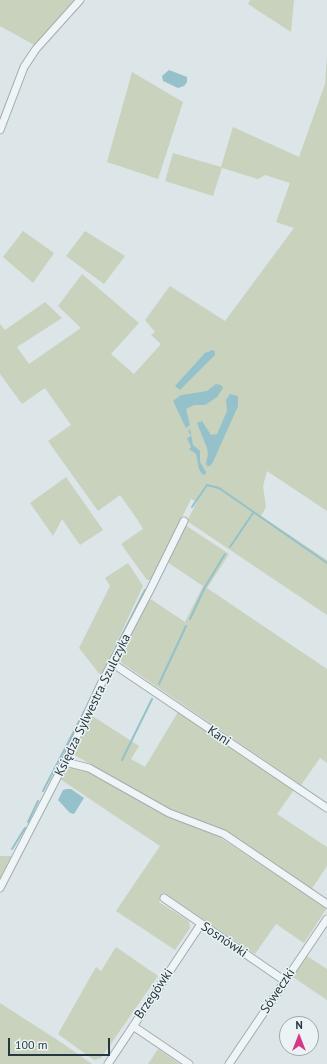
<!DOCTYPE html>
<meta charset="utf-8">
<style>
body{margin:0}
#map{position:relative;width:327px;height:1064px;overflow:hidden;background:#dce5e7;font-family:"PT Sans",sans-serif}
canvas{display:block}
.north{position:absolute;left:279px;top:1016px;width:40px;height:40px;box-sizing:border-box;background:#ebf3f5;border:1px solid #9ca8ac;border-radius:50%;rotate:0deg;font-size:11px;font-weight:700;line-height:16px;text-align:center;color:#25373f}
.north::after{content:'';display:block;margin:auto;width:14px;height:18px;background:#d73787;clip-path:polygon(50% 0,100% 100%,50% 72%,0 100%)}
.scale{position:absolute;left:8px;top:1038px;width:102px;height:18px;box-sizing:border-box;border:2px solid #25373f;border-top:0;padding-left:5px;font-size:12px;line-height:14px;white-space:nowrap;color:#25373f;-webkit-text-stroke:3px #ebf3f5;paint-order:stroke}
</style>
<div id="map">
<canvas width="327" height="1064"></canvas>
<div class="north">N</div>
<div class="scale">100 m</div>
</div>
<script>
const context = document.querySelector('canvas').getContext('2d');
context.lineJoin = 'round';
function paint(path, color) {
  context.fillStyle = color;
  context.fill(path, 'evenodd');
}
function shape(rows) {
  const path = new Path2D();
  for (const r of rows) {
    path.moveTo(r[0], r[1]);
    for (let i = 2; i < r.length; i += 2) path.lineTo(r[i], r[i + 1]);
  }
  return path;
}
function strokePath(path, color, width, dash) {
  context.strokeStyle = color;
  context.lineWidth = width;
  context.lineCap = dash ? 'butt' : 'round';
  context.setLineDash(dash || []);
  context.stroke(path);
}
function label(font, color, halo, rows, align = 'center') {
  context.font = font + ' "PT Sans",sans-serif';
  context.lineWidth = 3;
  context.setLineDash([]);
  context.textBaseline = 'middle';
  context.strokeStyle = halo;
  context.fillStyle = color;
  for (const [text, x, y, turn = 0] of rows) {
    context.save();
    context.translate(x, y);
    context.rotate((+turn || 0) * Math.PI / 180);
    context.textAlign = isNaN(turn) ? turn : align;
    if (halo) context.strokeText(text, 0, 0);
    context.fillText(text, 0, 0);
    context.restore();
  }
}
const green = shape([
 [0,0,74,0,36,46,0,26],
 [250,0,294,0,291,32,248,4],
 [327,56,327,511,267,471,263,486,266,507,261,516,327,560,327,615,187,521,197,502,191,499,151,580,147,580,121,544,143,529,137,519,120,495,98,511,48,441,71,425,45,388,22,404,0,374,0,324,5,330,45,302,62,318,17,347,29,364,81,328,58,306,82,274,139,323,111,354,134,374,161,344,151,335,155,332,145,320,170,286,225,321,294,228,276,222,290,183,265,175,258,179,222,168,213,196,165,181,173,153,221,167,233,127,299,157,325,84],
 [132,72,183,102,158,179,107,162],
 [23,231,54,253,33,283,3,257],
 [85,231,125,256,104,284,66,256],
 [66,477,103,530,80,545,62,519,53,536,30,503],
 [185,525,229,554,207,588,327,669,327,763,320,758,301,785,122,663,119,657,147,599,152,600,185,622,203,586,167,562],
 [128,563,143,586,101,676,79,648,110,586,105,578],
 [178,712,294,790,277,814,327,847,327,866,311,890,212,825,183,815,150,800,73,754,91,715,139,746,131,759,145,767],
 [73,767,90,772,111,785,166,812,207,829,327,908,304,943,276,924,255,954,164,893,159,902,189,921,190,928,175,950,116,911,160,846,60,779,66,770],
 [0,856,11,856,13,858,0,882],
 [116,947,158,976,101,1058,94,1060,58,1034,96,967,101,971],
 [307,956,327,969,327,1000,293,977],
 [0,1003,62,1043,92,1064,0,1064],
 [158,1049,180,1064,148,1064]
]);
const water = shape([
 [169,70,187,77,187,82,184,86,178,88,163,81,162,76],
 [213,350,215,352,215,355,180,390,175,386,205,353],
 [216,384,221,385,223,388,217,397,205,405,194,405,186,409,190,425,186,428,173,401,181,395,207,391],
 [230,394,238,396,238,406,213,462,210,466,207,466,206,463,208,454,207,448,197,423,202,421,211,435,217,434,227,411,226,400],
 [190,429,193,445,200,451,200,462,206,472,205,475,202,474,199,469,196,454,189,449,191,447,187,438,191,436,188,431],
 [67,789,71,789,84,798,74,814,70,813,58,800,63,790]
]);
const stream = shape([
 [192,507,207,485,219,488,327,563],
 [230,547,253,513],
 [190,619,205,587,225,554],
 [116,647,145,590],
 [159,684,186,626],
 [122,760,152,699],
 [43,791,85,710],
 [28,822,38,801],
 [12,849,25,828]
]);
const minor = shape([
 [0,130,24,67,36,49,80,0],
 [112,663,327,808],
 [65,762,89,768,169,813,224,834,327,904],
 [0,888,65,762,102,682,150,590,184,521],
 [164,898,285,981],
 [133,1026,189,1064],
 [108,1064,201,924],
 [229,1064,327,919]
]);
const streetNames = [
 ["Księdza Sylwestra Szulczyka",93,705,-64],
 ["Kani",219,736,34],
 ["Sosnówki",224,940,34],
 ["Sóweczki",278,991,-56],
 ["Brzegówki",154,994,-56]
];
paint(green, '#c9d2bd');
paint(water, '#94c1ca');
strokePath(stream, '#94c1ca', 2);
strokePath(minor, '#a1adb1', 9);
strokePath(minor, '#eff4f6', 7);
label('13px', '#25373f', '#ebf3f5', streetNames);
</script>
